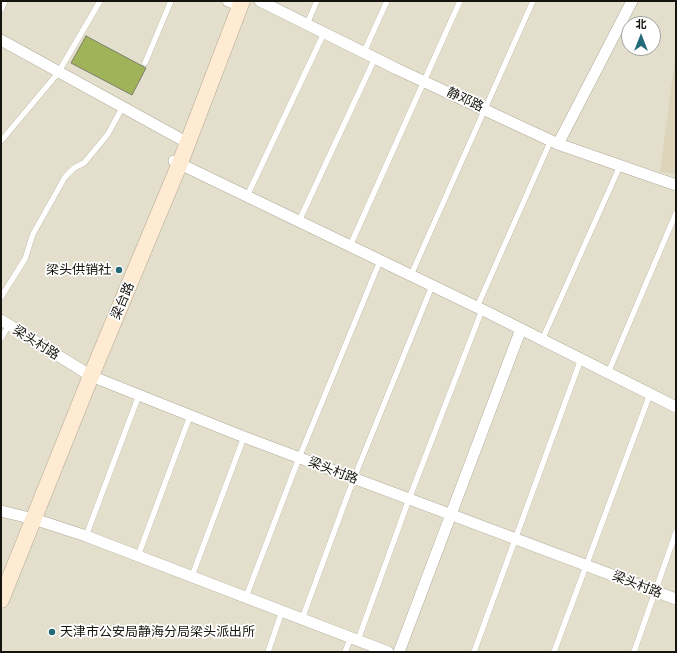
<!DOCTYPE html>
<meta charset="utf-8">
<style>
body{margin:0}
#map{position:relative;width:677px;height:653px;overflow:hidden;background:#e4dfcc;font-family:"Fira Sans","Noto Sans SC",sans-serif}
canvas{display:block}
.frame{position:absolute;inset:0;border:2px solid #16140e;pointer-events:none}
.north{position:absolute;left:621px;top:16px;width:40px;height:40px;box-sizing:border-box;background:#fff;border:1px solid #a2a19f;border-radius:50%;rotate:0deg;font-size:11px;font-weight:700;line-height:16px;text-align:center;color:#16140e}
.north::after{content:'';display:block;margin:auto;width:14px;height:18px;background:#236b78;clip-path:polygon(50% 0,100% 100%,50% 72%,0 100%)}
</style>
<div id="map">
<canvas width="677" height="653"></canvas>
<div class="frame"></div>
<div class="north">北</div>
</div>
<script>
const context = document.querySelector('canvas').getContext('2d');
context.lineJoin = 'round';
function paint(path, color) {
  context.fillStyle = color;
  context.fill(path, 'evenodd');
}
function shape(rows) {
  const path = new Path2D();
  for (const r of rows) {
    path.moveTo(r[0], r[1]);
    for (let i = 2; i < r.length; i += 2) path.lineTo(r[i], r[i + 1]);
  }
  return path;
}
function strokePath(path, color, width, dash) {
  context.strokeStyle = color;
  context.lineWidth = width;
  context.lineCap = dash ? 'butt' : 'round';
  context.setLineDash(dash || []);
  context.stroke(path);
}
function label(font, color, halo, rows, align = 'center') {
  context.font = font + ' "Fira Sans","Noto Sans SC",sans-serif';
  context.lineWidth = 3.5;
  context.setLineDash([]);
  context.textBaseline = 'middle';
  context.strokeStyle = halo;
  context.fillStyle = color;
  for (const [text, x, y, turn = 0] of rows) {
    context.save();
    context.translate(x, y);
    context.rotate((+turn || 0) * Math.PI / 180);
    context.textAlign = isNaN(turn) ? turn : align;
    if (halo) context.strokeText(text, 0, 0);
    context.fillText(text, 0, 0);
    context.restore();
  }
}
const built = shape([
 [676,50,676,174,660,172]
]);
const building = shape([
 [86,36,146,68,132,95,71,63,86,36]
]);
const lane = shape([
 [1,10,5,1],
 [307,24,317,1],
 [364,52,387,1],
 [145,63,171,1],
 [1,141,58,73,100,1],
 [247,196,324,33],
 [299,221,375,58],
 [350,246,460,1],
 [411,275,533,1],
 [1,297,25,259,33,234,65,177,74,168,84,163,108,134,122,108],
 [477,307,551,140],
 [1,338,9,325],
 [542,340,620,166],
 [608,373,676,213],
 [86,536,139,395],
 [138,556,190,416],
 [192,576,244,437],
 [246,597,299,458,380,261],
 [302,619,354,478,432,286],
 [358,640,409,499,482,310],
 [268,652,282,611],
 [345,652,351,637],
 [474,652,581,359],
 [554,652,650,394],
 [634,652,676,532]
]);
const street = shape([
 [228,1,240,6],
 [260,1,397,69,558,144,676,185],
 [1,40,188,143],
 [558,144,632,1],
 [174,161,489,313,676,407],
 [1,320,91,376,244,437,676,599],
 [1,511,34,519,86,536,388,652],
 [399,652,521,329]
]);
const secondary = shape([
 [1,600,91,376,180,163,242,1]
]);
const markers = [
 [119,270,4,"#236b78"],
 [52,632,4,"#236b78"]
];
const streetNames = [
 ["静邓路",465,100,25],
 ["梁台路",123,301,-67],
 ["梁头村路",36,343,32],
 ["梁头村路",333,471,21],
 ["梁头村路",637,585,21]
];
const poiNames = [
 ["梁头供销社",111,270],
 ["天津市公安局静海分局梁头派出所",60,632,"left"]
];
paint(built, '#dcd5bb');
paint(building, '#a1b359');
strokePath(building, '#787d6c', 1);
strokePath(lane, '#aea997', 6);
strokePath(street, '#aea997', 12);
strokePath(secondary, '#aea997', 17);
strokePath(lane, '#fff', 5.5);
strokePath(street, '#fff', 11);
strokePath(secondary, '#ffebd2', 16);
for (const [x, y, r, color] of markers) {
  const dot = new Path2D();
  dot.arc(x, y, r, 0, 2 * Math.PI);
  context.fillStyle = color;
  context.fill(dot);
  strokePath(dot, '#fff', 1.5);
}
label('13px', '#16140e', '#fff', streetNames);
label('13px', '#16140e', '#fff', poiNames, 'right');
</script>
